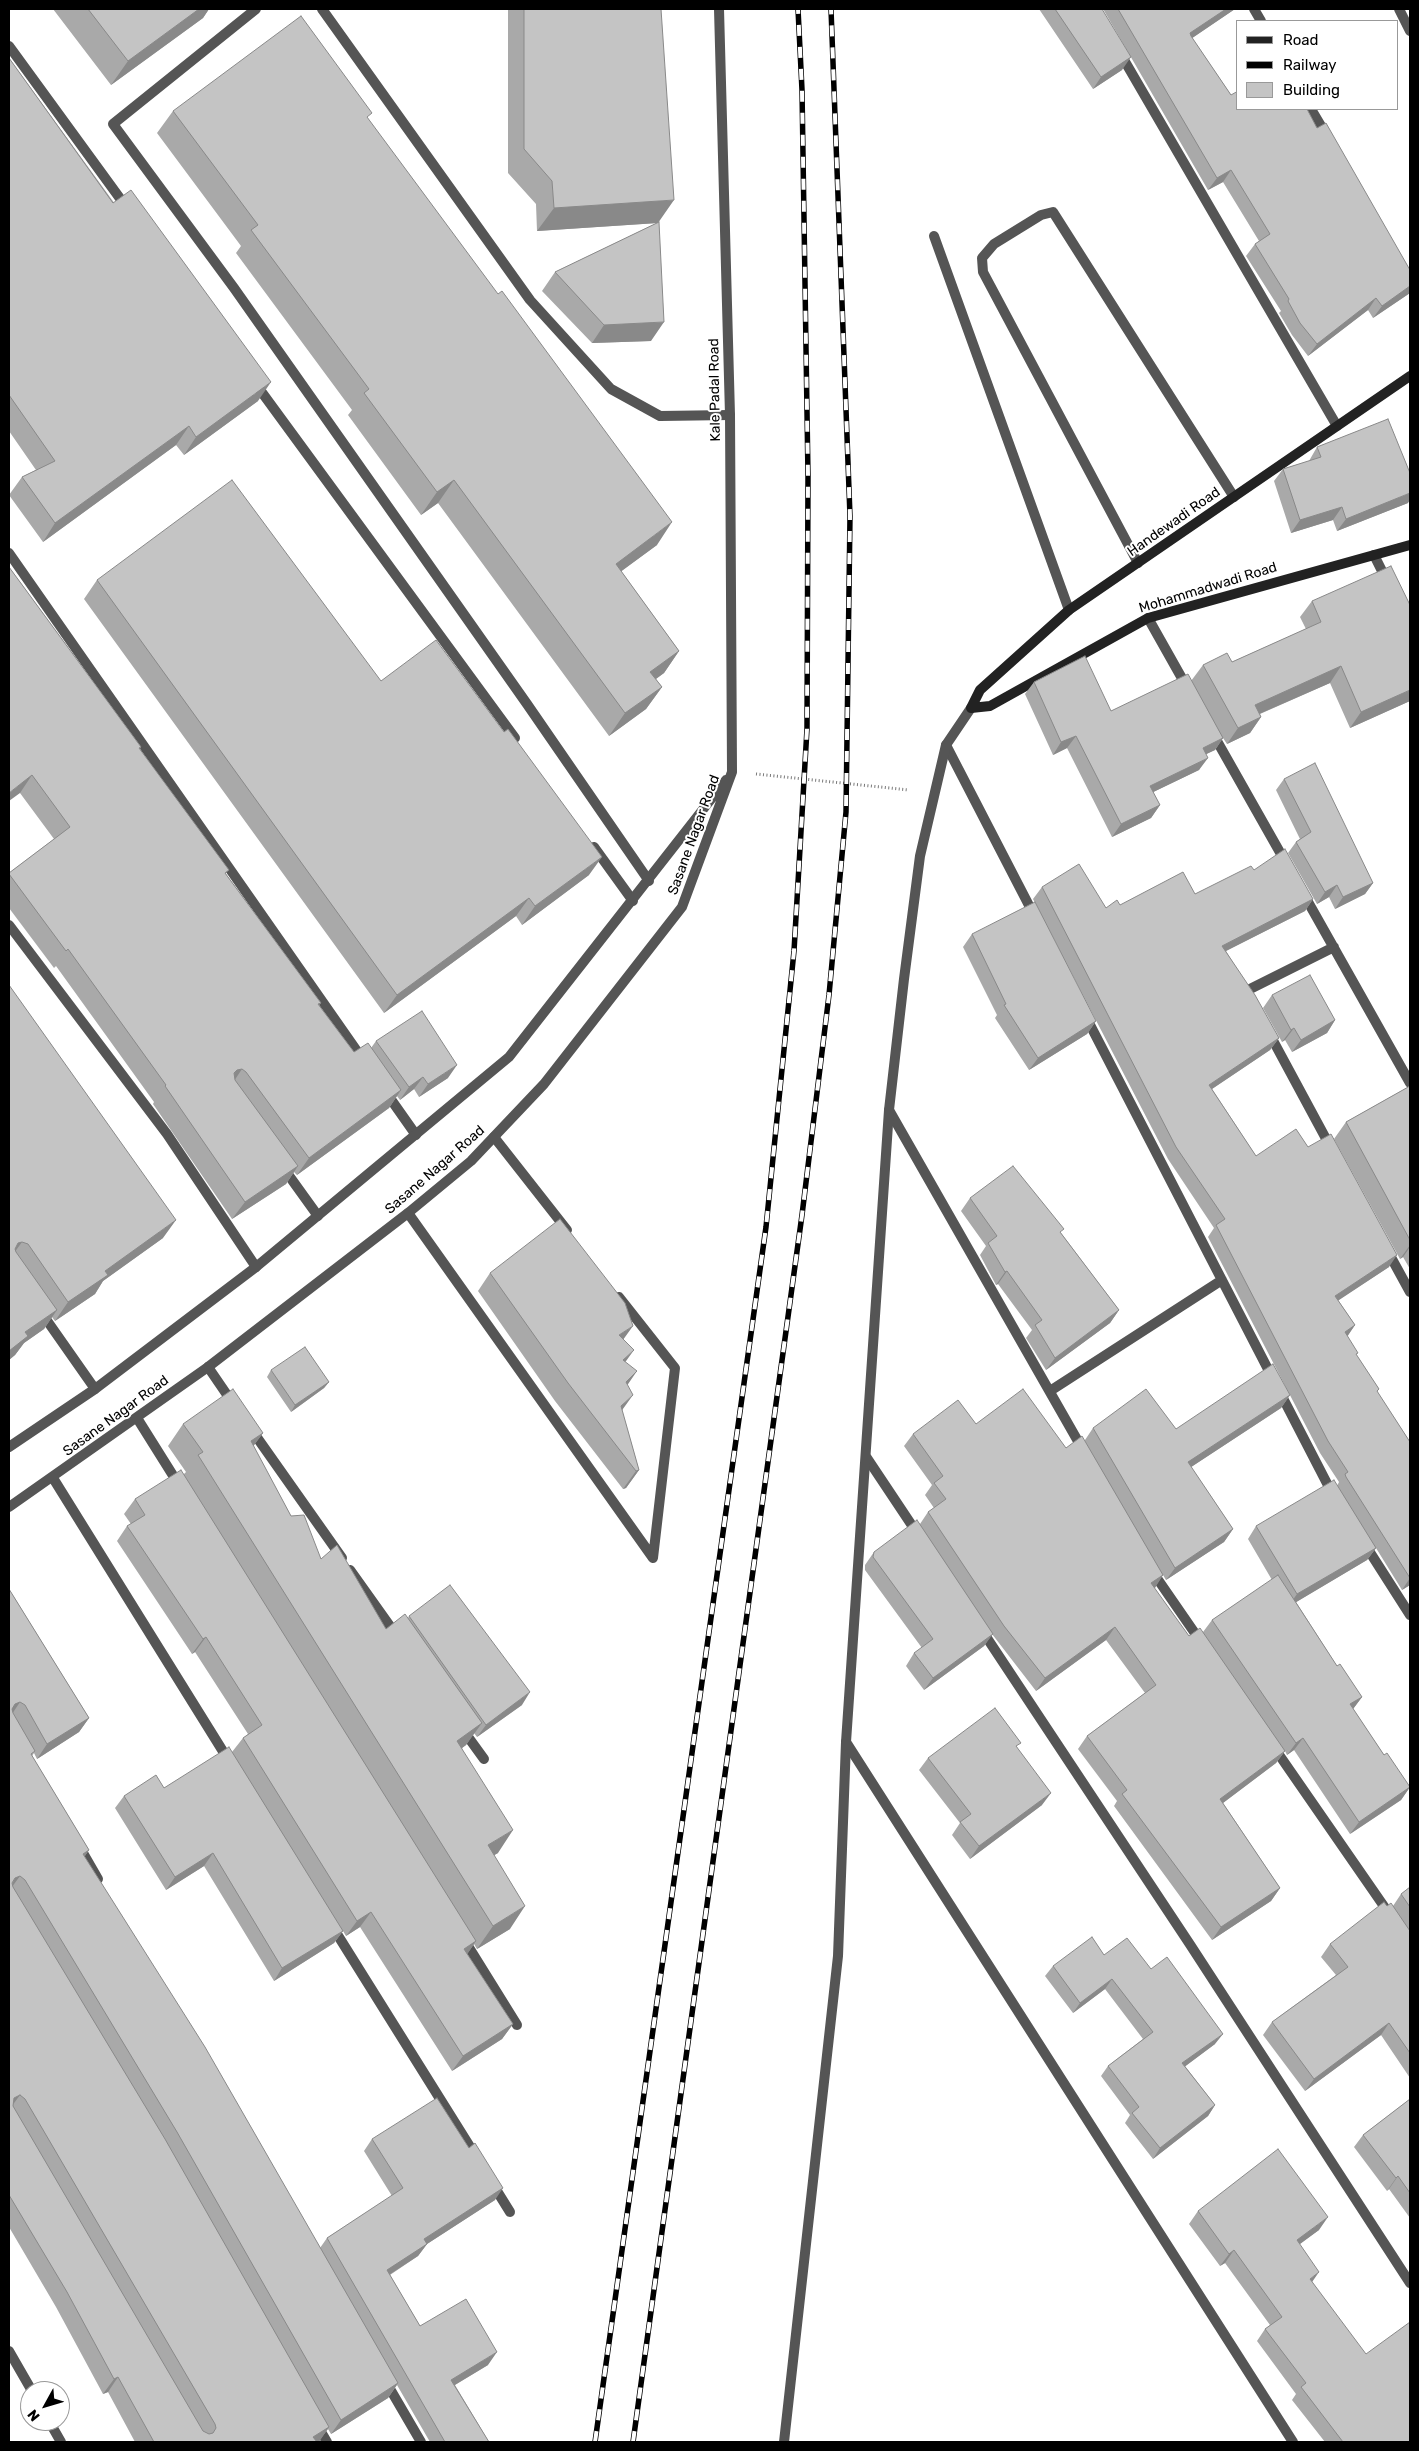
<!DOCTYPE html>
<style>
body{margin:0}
#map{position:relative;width:1419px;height:2451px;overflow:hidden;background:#fff;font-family:Rubik,sans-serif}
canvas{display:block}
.frame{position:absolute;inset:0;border:10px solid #000;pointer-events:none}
.legend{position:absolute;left:1236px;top:20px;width:162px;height:90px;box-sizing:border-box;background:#fff;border:1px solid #999;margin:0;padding:6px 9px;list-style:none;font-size:15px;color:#000}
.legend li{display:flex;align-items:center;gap:10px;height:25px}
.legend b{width:25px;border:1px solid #999}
.north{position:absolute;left:20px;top:2381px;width:50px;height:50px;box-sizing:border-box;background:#fff;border:1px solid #999;border-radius:50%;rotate:231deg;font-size:14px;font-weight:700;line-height:20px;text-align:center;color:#000}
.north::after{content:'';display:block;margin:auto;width:18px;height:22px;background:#000;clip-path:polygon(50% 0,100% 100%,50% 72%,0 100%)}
</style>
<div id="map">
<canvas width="1419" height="2451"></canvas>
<div class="frame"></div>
<ul class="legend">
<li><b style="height:6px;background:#222"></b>Road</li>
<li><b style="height:6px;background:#000"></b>Railway</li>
<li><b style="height:14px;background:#c4c4c4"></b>Building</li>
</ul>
<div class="north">N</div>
</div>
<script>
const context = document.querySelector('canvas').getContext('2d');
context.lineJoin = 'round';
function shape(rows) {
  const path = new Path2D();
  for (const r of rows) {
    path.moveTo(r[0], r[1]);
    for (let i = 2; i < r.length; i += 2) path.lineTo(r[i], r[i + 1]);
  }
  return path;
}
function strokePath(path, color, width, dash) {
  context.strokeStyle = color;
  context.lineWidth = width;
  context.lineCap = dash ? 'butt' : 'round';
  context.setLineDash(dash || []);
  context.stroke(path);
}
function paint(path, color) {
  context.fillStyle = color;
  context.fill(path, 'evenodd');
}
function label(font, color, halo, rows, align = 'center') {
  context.font = font + ' Rubik,sans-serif';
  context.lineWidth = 4;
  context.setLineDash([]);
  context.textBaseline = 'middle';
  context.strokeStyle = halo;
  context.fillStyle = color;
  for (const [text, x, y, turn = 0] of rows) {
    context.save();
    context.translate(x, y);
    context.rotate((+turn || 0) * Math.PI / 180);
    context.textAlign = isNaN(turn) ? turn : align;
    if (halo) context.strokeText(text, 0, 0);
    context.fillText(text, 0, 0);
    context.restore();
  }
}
const path = shape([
 [756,774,909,790]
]);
const service = shape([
 [256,9,113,124,234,288,527,704,649,881],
 [934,236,1069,610],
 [1138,563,983,272,982,258,994,244,1041,215,1053,212,1234,497],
 [494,1137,567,1230],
 [282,1166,318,1216],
 [408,1213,653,1558],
 [619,1297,675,1368,653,1558]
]);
const minor = shape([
 [322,9,530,300,611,389,660,416,730,415],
 [1254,9,1261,21],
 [1399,9,1410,31],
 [9,46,127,208],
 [1120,53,1337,426],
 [1311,109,1327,136],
 [255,383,515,738],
 [9,553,364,1061],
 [1374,555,1387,581],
 [1148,618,1188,689],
 [1213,734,1286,863],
 [946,745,1035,917],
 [594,847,633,901],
 [1303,893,1410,1083],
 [9,925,167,1134,256,1267],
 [1250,998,1246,991,1334,947],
 [1086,1017,1333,1495],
 [1269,1033,1331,1148],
 [385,1091,416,1135],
 [889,1110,1083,1450],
 [1387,1250,1410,1292],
 [41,1312,95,1389],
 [208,1367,234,1405],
 [1050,1391,1222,1280],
 [137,1418,179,1485],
 [251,1429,342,1558],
 [867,1458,919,1536],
 [53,1478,229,1761],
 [1364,1543,1410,1615],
 [350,1570,397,1636],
 [1152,1571,1201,1642],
 [981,1629,1191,1946,1410,2283],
 [463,1730,484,1759],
 [1273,1746,1390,1915],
 [79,1846,98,1879],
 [332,1926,477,2158],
 [463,1938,517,2025],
 [492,2183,510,2212],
 [386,2382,421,2442],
 [317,2425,327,2442],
 [784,2442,838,1956,846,1742]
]);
const tertiary = shape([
 [971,708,946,745,920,856,904,979,889,1110,846,1742,1293,2442],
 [9,1447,95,1389,256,1267,509,1057,726,780],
 [9,1507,208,1367,408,1213,471,1161,544,1084,682,907,732,772,730,415,719,9],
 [9,2351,32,2391],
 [49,2421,61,2442]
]);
const secondary = shape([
 [971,708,980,690,1069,610,1410,376],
 [971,708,990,706,1148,618,1410,545]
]);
const rail = shape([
 [595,2442,766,1227,794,951,807,729,808,476,802,90,798,9],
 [633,2442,802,1215,829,995,846,812,850,516,831,9]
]);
const wall = shape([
 [53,9,209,9,203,18,111,85],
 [508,9,661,9,658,223,651,341,592,343,542,291,555,272,657,223,537,231,536,204,508,173],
 [1039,9,1102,9,1122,70,1093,89],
 [1103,9,1235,9,1192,38,1231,95,1317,128,1410,270,1410,293,1373,318,1368,310,1308,356,1292,335,1279,313,1281,311,1246,256,1255,244,1259,241,1223,182,1208,190],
 [9,58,258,401,184,455,176,445,43,542,9,495,22,477,36,470,9,431],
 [173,111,368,119,657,545,621,571,679,651,664,673,656,679,662,687,646,709,609,736,438,503,421,515,348,415,352,410,236,253,241,246,157,133],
 [1317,447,1408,503,1337,531,1333,520,1291,533,1274,481,1283,469,1309,461],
 [9,567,141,747,140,749,226,874,321,1003,319,1005,354,1052,371,1048,376,1041,448,1078,419,1097,414,1089,400,1100,397,1096,389,1108,297,1175,294,1172,286,1184,232,1219,153,1104,154,1102,56,966,54,968,9,908,9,873,54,839,20,793],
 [97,580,381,681,589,875,522,925,516,916,384,1013,84,599],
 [1312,601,1410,701,1350,728,1330,683,1260,714,1261,717,1250,733,1227,744,1223,738,1215,750,1206,754,1199,770,1153,792,1160,805,1151,818,1112,837,1067,748,1053,755,1025,694,1034,682,1111,711,1191,681,1203,665,1232,662,1306,629,1300,617],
 [1284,779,1373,883,1365,894,1335,909,1329,897,1317,904,1288,853,1296,842,1300,839,1276,790],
 [1254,870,1313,899,1305,911,1226,951,1279,1038,1270,1050,1212,1089,1256,1156,1389,1267,1338,1300,1355,1325,1347,1336,1356,1355,1379,1389,1377,1392,1410,1442,1410,1585,1402,1590,1376,1548,1367,1560,1296,1602,1337,1666,1362,1697,1353,1709,1384,1755,1410,1787,1401,1800,1350,1834,1294,1750,1287,1755,1285,1751,1276,1763,1223,1803,1280,1888,1271,1901,1212,1940,1114,1806,1117,1801,1078,1749,1087,1736,1145,1693,1106,1640,1036,1691,992,1634,984,1646,924,1690,906,1666,914,1653,922,1648,865,1570,865,1565,874,1552,920,1524,928,1512,934,1508,925,1495,932,1485,904,1446,913,1434,976,1424,1066,1448,1085,1440,1093,1428,1176,1429,1290,1395,1281,1408,1191,1467,1233,1529,1224,1542,1166,1580,1163,1575,1154,1588,1189,1636,1203,1632,1212,1620,1272,1580,1248,1539,1256,1526,1337,1486,1339,1482,1320,1453,1208,1237,1214,1228,1168,1159,1033,899,1042,887,1106,908,1120,905,1195,894],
 [972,934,1096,1021,1087,1034,1029,1070,995,1018,997,1015,963,947],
 [9,985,163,1238,103,1281,95,1294,55,1321,52,1317,44,1329,24,1343,15,1355,9,1360],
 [1272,995,1335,1020,1327,1033,1292,1052,1285,1040,1282,1042,1263,1008],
 [1410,1086,1410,1269,1403,1257,1400,1259,1334,1139,1346,1122],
 [970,1198,1061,1233,1119,1310,1110,1323,1046,1370,1026,1338,1032,1330,998,1284,996,1285,980,1255,986,1246,961,1211],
 [490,1273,623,1339,627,1385,622,1411,639,1470,626,1488,623,1489,555,1401,478,1291],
 [271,1370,329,1382,324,1388,291,1412,267,1377],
 [183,1424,263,1433,253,1446,291,1516,321,1559,386,1629,408,1618,409,1616,522,1705,477,1737,474,1733,466,1745,462,1748,498,1853,494,1855,510,1929,477,1949,474,1944,467,1954,513,2024,502,2039,452,2071,360,1927,346,1936,343,1931,334,1943,274,1981,204,1866,166,1890,115,1808,124,1796,164,1788,232,1752,243,1738,248,1734,195,1652,192,1654,117,1541,127,1526,131,1524,124,1514,135,1499,184,1474,186,1472,168,1446],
 [9,1589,89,1718,79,1732,37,1759,34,1753,32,1756,89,1850,84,1857,320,2248,327,2238,392,2196,364,2151,372,2139,495,2200,427,2244,418,2256,390,2275,420,2326,488,2365,455,2385,489,2442,430,2442,397,2385,388,2398,331,2434,328,2429,318,2442,135,2442,108,2392,103,2394,56,2307,9,2227],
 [1017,1747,1042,1805,970,1859,952,1835,960,1823,919,1770,928,1758],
 [1410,1887,1410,2078,1381,2035,1305,2091,1263,2035,1272,2022,1336,1975,1321,1957,1330,1944,1387,1906,1393,1906,1401,1894],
 [1104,1955,1151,1969,1215,2044,1185,2066,1215,2105,1208,2116,1153,2159,1125,2123,1130,2115,1101,2076,1108,2066,1143,2039,1105,1989,1073,2013,1045,1976,1053,1966],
 [1410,2099,1410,2218,1389,2189,1387,2191,1354,2147,1363,2135],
 [1198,2211,1319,2230,1299,2244,1312,2282,1410,2442,1325,2442,1292,2400,1296,2394,1257,2341,1265,2329,1270,2325,1225,2263,1220,2266,1189,2224]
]);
const shadedWall = shape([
 [199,9,209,9,203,18,111,85,128,61],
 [1226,9,1235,9,1182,45,1190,33],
 [1131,57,1122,70,1093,89,1101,77],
 [1231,170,1223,182,1208,190,1217,178],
 [674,200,658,223,537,231,554,208],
 [1410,286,1410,293,1373,318,1382,306],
 [1376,298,1368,310,1308,356,1317,344],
 [664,322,651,341,592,343,604,325],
 [271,382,258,401,184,455,196,437],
 [189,426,176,445,43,542,55,523],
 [454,480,438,503,421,515,437,492],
 [1410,493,1410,500,1408,503,1337,531,1346,519],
 [1342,507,1333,520,1291,533,1300,520],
 [672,522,657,545,600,587,616,564],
 [679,651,664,673,635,694,650,672],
 [1341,666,1330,683,1243,721,1255,705],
 [662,687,646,709,609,736,625,713],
 [1410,690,1410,701,1350,728,1361,712],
 [1261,717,1250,733,1227,744,1238,728],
 [1076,736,1067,748,1053,755,1061,742],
 [1223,738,1215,750,1194,760,1203,748],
 [1208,758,1199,770,1141,798,1150,786],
 [32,775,20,793,9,801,9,793],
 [1160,805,1151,818,1112,837,1121,824],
 [602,857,589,875,522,925,535,906],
 [1373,883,1365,894,1335,909,1343,897],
 [1337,885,1329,897,1317,904,1325,892],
 [529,898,516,916,384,1013,397,995],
 [1313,899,1305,911,1214,957,1222,946],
 [1335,1020,1327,1033,1292,1052,1301,1040],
 [1096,1021,1087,1034,1029,1070,1038,1058],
 [1294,1028,1285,1040,1282,1042,1291,1030],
 [1279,1038,1270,1050,1200,1097,1209,1085],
 [457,1065,448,1078,419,1097,428,1084],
 [242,1069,230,1087,224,1087,237,1070],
 [423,1077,414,1089,400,1100,409,1087],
 [401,1090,389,1108,297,1175,309,1158],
 [298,1166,286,1184,232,1219,245,1202],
 [176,1220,163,1238,103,1281,95,1294,55,1321,68,1302,105,1271],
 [22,1242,9,1260,18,1243],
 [1410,1245,1410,1247,1403,1257,1400,1259],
 [1397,1255,1389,1267,1327,1308,1335,1296],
 [1007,1271,998,1284,996,1285,1005,1272],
 [57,1310,44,1329,24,1343,15,1355,9,1360,9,1351,25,1332],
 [1119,1310,1110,1323,1046,1370,1055,1358],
 [1355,1325,1347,1337,1345,1332],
 [633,1326,620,1344,619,1335],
 [634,1350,621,1368,623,1360],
 [637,1371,624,1390,626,1382],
 [329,1382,324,1388,291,1412,295,1405],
 [633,1395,620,1413,621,1406],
 [1290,1395,1281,1408,1179,1475,1188,1462],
 [263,1433,247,1455,251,1441],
 [639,1470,626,1488,623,1489,636,1471],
 [1233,1529,1224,1542,1166,1580,1175,1568],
 [1376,1548,1367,1560,1288,1607,1297,1594],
 [1163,1575,1155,1588,1142,1596,1151,1583],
 [1410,1578,1410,1585,1402,1590],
 [1115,1627,1106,1640,1036,1691,1045,1678],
 [993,1634,984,1646,924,1690,933,1678],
 [206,1637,195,1652,192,1654,203,1639],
 [530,1692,522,1705,477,1737,486,1725],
 [1362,1697,1353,1709,1350,1704],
 [20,1702,10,1717,9,1713,15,1704],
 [89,1718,79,1732,37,1759,47,1744],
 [482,1723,466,1745,442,1763,457,1741],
 [1303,1738,1294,1750,1287,1755,1296,1743],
 [1285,1751,1276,1763,1211,1812,1220,1799],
 [1410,1787,1401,1800,1350,1834,1359,1822],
 [1051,1793,1042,1805,970,1859,979,1846],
 [513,1830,498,1853,472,1868,488,1845],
 [89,1850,79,1865,83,1854],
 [213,1853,204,1866,166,1890,175,1877],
 [20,1876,9,1891,15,1878],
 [1280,1888,1271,1901,1212,1940,1221,1927],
 [525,1906,510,1929,477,1949,493,1926],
 [371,1912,360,1927,346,1936,357,1921],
 [343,1931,334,1943,274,1981,282,1968],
 [476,1941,466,1956,464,1949],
 [1112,1979,1105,1989,1073,2013,1080,2003],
 [1389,2023,1381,2035,1305,2091,1314,2079],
 [513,2024,502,2039,452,2071,463,2056],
 [1223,2034,1215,2044,1175,2074,1182,2063],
 [20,2095,9,2110,14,2098],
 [1215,2105,1208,2116,1153,2159,1160,2148],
 [1398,2176,1389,2189,1387,2191,1396,2178],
 [503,2188,495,2200,427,2244,418,2256,378,2282,387,2270,424,2239],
 [1328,2217,1319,2230,1288,2253,1297,2240],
 [1234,2250,1225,2263,1220,2266,1229,2254],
 [1319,2272,1310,2285,1310,2279],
 [497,2352,488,2365,443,2392,451,2380],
 [118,2377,108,2392,103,2394,114,2379],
 [398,2383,388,2398,331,2434,341,2420],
 [329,2427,319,2442,310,2442,313,2437]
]);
const building = shape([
 [88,9,199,9,128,61,88,9],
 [524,9,661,9,674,200,554,208,552,181,524,149,524,9],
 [1055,9,1102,9,1131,57,1101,77,1055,9],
 [1118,9,1226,9,1190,33,1191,36,1231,95,1238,91,1238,109,1307,109,1317,128,1326,123,1410,270,1410,286,1382,306,1376,298,1317,344,1300,323,1288,301,1289,299,1255,244,1270,234,1231,170,1217,178,1118,9],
 [301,16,372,113,367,117,498,294,502,291,672,522,616,564,679,651,650,672,662,687,625,713,454,480,437,492,364,393,369,389,251,230,258,225,173,111,301,16],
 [9,58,113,203,131,190,271,382,196,437,189,426,55,523,22,477,55,461,9,395,9,58],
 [659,222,664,322,604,325,555,272,659,222],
 [1388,419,1410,473,1410,493,1346,519,1342,507,1300,520,1283,469,1321,457,1317,447,1388,419],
 [232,480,381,681,436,640,504,732,508,729,602,857,535,906,529,898,397,995,97,580,232,480],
 [1391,566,1410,605,1410,690,1361,712,1341,666,1255,705,1261,717,1238,728,1203,665,1227,653,1232,662,1321,622,1312,601,1391,566],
 [9,567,141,747,139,748,229,870,225,873,321,1003,318,1004,354,1052,368,1043,401,1090,309,1158,246,1072,242,1069,237,1070,234,1073,235,1080,298,1166,245,1202,165,1086,166,1085,68,949,66,951,9,874,9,873,70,827,32,775,9,793,9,567],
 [1085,656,1111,711,1188,674,1223,738,1203,748,1208,758,1150,786,1160,805,1121,824,1076,736,1061,742,1034,682,1085,656],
 [1315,763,1373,883,1343,897,1337,885,1325,892,1296,842,1311,832,1284,779,1315,763],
 [1285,849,1313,899,1222,946,1255,995,1279,1038,1209,1085,1256,1156,1296,1129,1308,1147,1331,1134,1397,1255,1335,1296,1355,1325,1345,1332,1358,1353,1356,1354,1379,1389,1377,1391,1410,1442,1410,1578,1346,1477,1345,1474,1348,1472,1328,1441,1216,1225,1225,1219,1176,1147,1042,887,1079,864,1106,908,1117,900,1120,905,1183,872,1195,894,1251,866,1254,870,1285,849],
 [1035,902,1096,1021,1038,1058,1004,1005,1006,1004,972,934,1035,902],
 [1310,975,1335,1020,1301,1040,1294,1028,1291,1030,1272,995,1310,975],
 [9,985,176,1220,105,1271,108,1275,68,1302,28,1244,22,1242,18,1243,15,1249,16,1252,57,1310,25,1332,28,1336,9,1351,9,985],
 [422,1011,457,1065,428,1084,423,1077,409,1087,376,1041,422,1011],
 [1410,1086,1410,1240,1346,1122,1410,1086],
 [1013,1166,1064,1229,1060,1232,1119,1310,1055,1358,1035,1325,1042,1320,1007,1271,1005,1272,988,1243,997,1236,970,1198,1013,1166],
 [560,1219,625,1303,633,1326,619,1335,634,1350,623,1360,637,1371,626,1382,633,1395,621,1406,639,1470,636,1471,568,1383,490,1273,560,1219],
 [305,1347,329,1382,295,1405,271,1370,305,1347],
 [1273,1364,1290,1395,1188,1462,1233,1529,1175,1568,1093,1428,1146,1389,1176,1429,1273,1364],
 [233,1389,263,1433,251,1441,291,1516,304,1515,321,1559,337,1545,386,1629,405,1614,482,1723,457,1741,513,1830,488,1845,525,1906,493,1926,198,1455,203,1452,183,1424,233,1389],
 [1023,1389,1066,1448,1082,1436,1163,1575,1151,1583,1189,1636,1200,1628,1285,1751,1220,1799,1280,1888,1221,1927,1122,1794,1127,1790,1087,1736,1156,1685,1115,1627,1045,1678,1004,1626,928,1512,946,1499,934,1483,943,1476,913,1434,958,1400,976,1424,1023,1389],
 [181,1470,476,1941,464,1949,513,2024,463,2056,371,1912,357,1921,243,1738,262,1725,206,1637,203,1639,127,1526,145,1515,135,1499,181,1470],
 [1334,1480,1376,1548,1297,1594,1256,1526,1334,1480],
 [917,1520,993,1634,933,1678,914,1653,933,1639,873,1557,874,1552,917,1520],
 [1278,1575,1337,1666,1340,1664,1362,1697,1350,1704,1384,1755,1387,1753,1410,1787,1359,1822,1303,1738,1296,1743,1212,1620,1278,1575],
 [450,1585,530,1692,486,1725,409,1616,450,1585],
 [9,1589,89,1718,47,1744,25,1705,20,1702,15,1704,12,1709,13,1713,35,1751,31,1754,89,1850,83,1854,205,2047,398,2383,341,2420,177,2132,25,1880,20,1876,15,1878,12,1883,13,1887,165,2139,329,2427,313,2437,317,2442,154,2442,118,2377,114,2379,67,2292,9,2195,9,1589],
 [20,2095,25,2099,215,2424,216,2428,213,2433,209,2434,203,2431,13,2106,14,2098,20,2095],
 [995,1708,1021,1743,1016,1746,1051,1793,979,1846,960,1822,971,1814,928,1758,995,1708],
 [229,1747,343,1931,282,1968,213,1853,175,1877,124,1796,156,1775,164,1788,229,1747],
 [1410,1887,1410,1907,1401,1894,1410,1887],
 [1384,1902,1387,1906,1391,1903,1410,1931,1410,2053,1389,2023,1314,2079,1272,2022,1348,1967,1330,1944,1384,1902],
 [1092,1937,1104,1955,1127,1938,1151,1969,1167,1957,1223,2034,1182,2063,1215,2105,1160,2148,1132,2113,1139,2107,1108,2066,1153,2032,1112,1979,1080,2003,1053,1966,1092,1937],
 [437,2098,469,2148,475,2143,503,2188,424,2239,427,2244,387,2270,420,2326,466,2299,497,2352,451,2380,489,2442,445,2442,327,2238,403,2188,372,2139,437,2098],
 [1410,2099,1410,2193,1398,2176,1396,2178,1363,2135,1410,2099],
 [1278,2149,1328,2217,1297,2240,1319,2272,1310,2279,1366,2354,1410,2322,1410,2442,1343,2442,1301,2387,1306,2383,1265,2329,1282,2317,1234,2250,1229,2254,1198,2211,1278,2149]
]);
const streetNames = [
 ["Kale Padal Road",715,390,-91],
 ["Handewadi Road",1174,522,-35],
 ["Mohammadwadi Road",1208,588,-17],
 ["Sasane Nagar Road",694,835,-70],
 ["Sasane Nagar Road",435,1170,-41],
 ["Sasane Nagar Road",116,1416,-36]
];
strokePath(path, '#777', 3, [1, 2.5]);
strokePath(service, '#555', 10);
strokePath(minor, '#555', 10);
strokePath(tertiary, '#555', 10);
strokePath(secondary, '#222', 10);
strokePath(rail, '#000', 5.5);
strokePath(rail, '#fff', 4, [11]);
paint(wall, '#a9a9a9');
paint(shadedWall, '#898989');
paint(building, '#c4c4c4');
strokePath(building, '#898989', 1);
label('14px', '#000', '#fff', streetNames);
</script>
